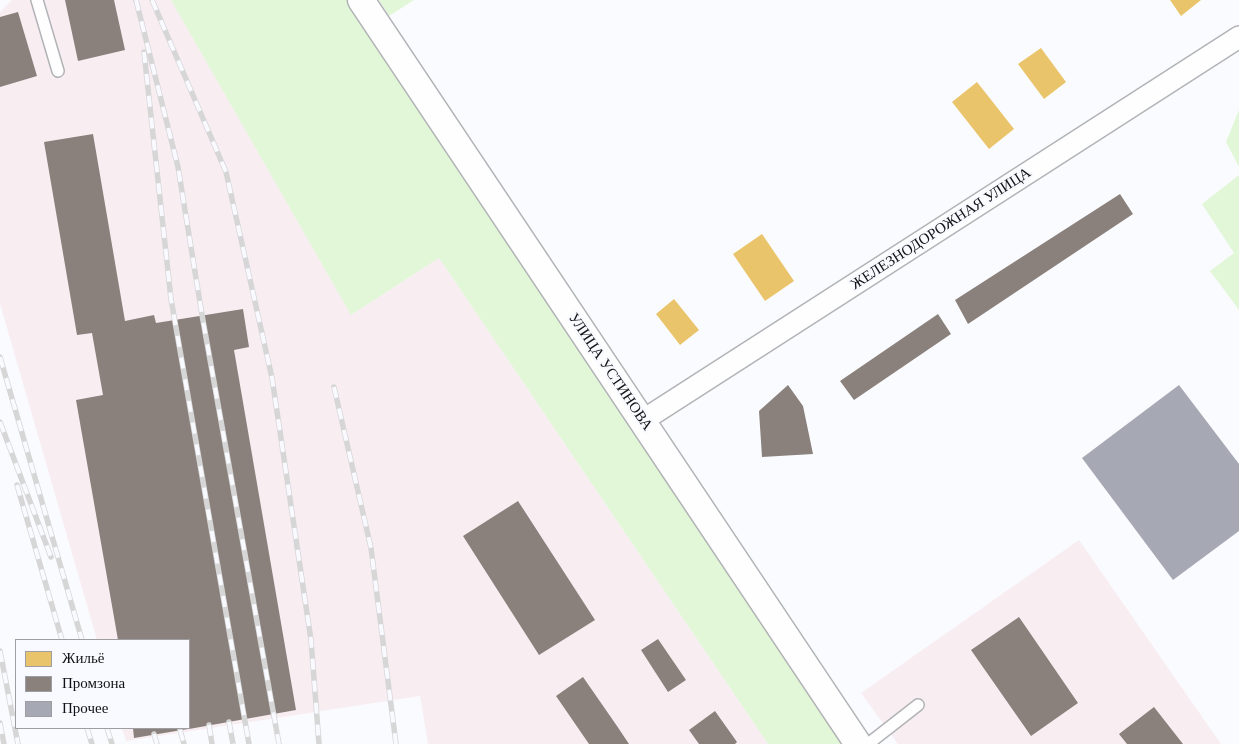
<!DOCTYPE html>
<meta charset="utf-8">
<style>
body{margin:0}
#map{position:relative;width:1239px;height:744px;overflow:hidden;background:#fafbfe;font-family:Georgia,serif}
canvas{display:block}
.legend{position:absolute;left:15px;top:639px;width:175px;height:90px;box-sizing:border-box;background:#f9faff;border:1px solid #9d9da2;margin:0;padding:6px 9px;list-style:none;font-size:15px;color:#121216}
.legend li{display:flex;align-items:center;gap:10px;height:25px}
.legend b{width:25px;border:1px solid #9d9da2}
</style>
<div id="map">
<canvas width="1239" height="744"></canvas>
<ul class="legend">
<li><b style="height:14px;background:#e9c46a"></b>Жильё</li>
<li><b style="height:14px;background:#8a817c"></b>Промзона</li>
<li><b style="height:14px;background:#a6a8b4"></b>Прочее</li>
</ul>
</div>
<script>
const context = document.querySelector('canvas').getContext('2d');
context.lineJoin = 'round';
function paint(path, color) {
  context.fillStyle = color;
  context.fill(path, 'evenodd');
}
function shape(rows) {
  const path = new Path2D();
  for (const r of rows) {
    path.moveTo(r[0], r[1]);
    for (let i = 2; i < r.length; i += 2) path.lineTo(r[i], r[i + 1]);
  }
  return path;
}
function strokePath(path, color, width, dash) {
  context.strokeStyle = color;
  context.lineWidth = width;
  context.lineCap = dash ? 'butt' : 'round';
  context.setLineDash(dash || []);
  context.stroke(path);
}
function label(font, color, halo, rows, align = 'center') {
  context.font = font + ' Georgia,serif';
  context.lineWidth = 5;
  context.setLineDash([]);
  context.textBaseline = 'middle';
  context.strokeStyle = halo;
  context.fillStyle = color;
  for (const [text, x, y, turn = 0] of rows) {
    context.save();
    context.translate(x, y);
    context.rotate((+turn || 0) * Math.PI / 180);
    context.textAlign = isNaN(turn) ? turn : align;
    if (halo) context.strokeText(text, 0, 0);
    context.fillText(text, 0, 0);
    context.restore();
  }
}
const industrial = shape([
 [12,0,171,0,351,315,439,258,768,744,428,744,420,696,126,741,122,728,189,728,189,640,97,640,0,304,0,12],
 [1079,540,1221,744,898,744,861,693]
]);
const green = shape([
 [171,0,361,0,858,744,768,744,439,258,351,315],
 [379,0,414,0,389,16],
 [1239,110,1239,167,1226,142],
 [1239,175,1239,310,1210,271,1234,253,1202,204]
]);
const homes = shape([
 [1170,0,1201,0,1181,16],
 [1041,48,1066,82,1044,99,1018,64],
 [977,82,1014,129,989,149,952,102],
 [762,234,794,281,765,301,733,254],
 [674,299,699,330,680,345,656,314]
]);
const industry = shape([
 [65,0,114,0,125,50,78,61],
 [18,12,37,76,0,87,0,17],
 [93,134,125,321,154,315,156,323,243,309,249,347,234,350,296,710,189,729,189,640,118,640,76,400,103,395,92,333,77,335,44,142],
 [1120,194,1133,214,968,324,955,300],
 [938,314,951,334,854,400,840,381],
 [788,385,803,406,813,454,762,457,759,411],
 [518,501,595,620,539,655,463,536],
 [1019,617,1078,703,1031,736,971,650],
 [658,639,686,680,668,692,641,650],
 [583,677,617,726,629,744,589,744,556,696],
 [1154,707,1183,744,1127,744,1119,734],
 [715,711,737,742,735,744,699,744,689,730],
 [133,728,188,728,188,729,134,738]
]);
const building = shape([
 [1179,385,1239,464,1239,531,1173,580,1082,458]
]);
const service = shape([
 [37,0,58,71],
 [868,744,918,705]
]);
const minor = shape([
 [642,421,1239,37]
]);
const tertiary = shape([
 [361,0,858,744]
]);
const rail = shape([
 [136,0,178,167,202,315,279,744],
 [152,0,226,172,272,378,311,640,319,744],
 [144,52,171,299,249,744],
 [0,357,82,640],
 [334,387,371,548,396,744],
 [0,422,51,557],
 [17,485,62,640],
 [0,651,18,744],
 [229,722,233,744],
 [0,723,4,744],
 [209,725,212,744],
 [87,728,92,744],
 [107,728,112,744],
 [180,730,184,744],
 [154,734,157,744]
]);
const streetNames = [
 ["ЖЕЛЕЗНОДОРОЖНАЯ УЛИЦА",941,229,-33],
 ["УЛИЦА УСТИНОВА",610,372,56]
];
paint(industrial, '#f8eef2');
paint(green, '#e2f6d8');
paint(homes, '#e9c46a');
paint(industry, '#8a817c');
paint(building, '#a6a8b4');
strokePath(service, '#b2b3b6', 14);
strokePath(minor, '#b2b3b6', 24);
strokePath(tertiary, '#b2b3b6', 29);
strokePath(service, '#fefeff', 11);
strokePath(minor, '#fefeff', 21);
strokePath(tertiary, '#fefeff', 26);
strokePath(rail, '#d6d6d7', 5.5);
strokePath(rail, '#f9faff', 4, [11]);
label('15px', '#121216', '#f9faff', streetNames);
</script>
